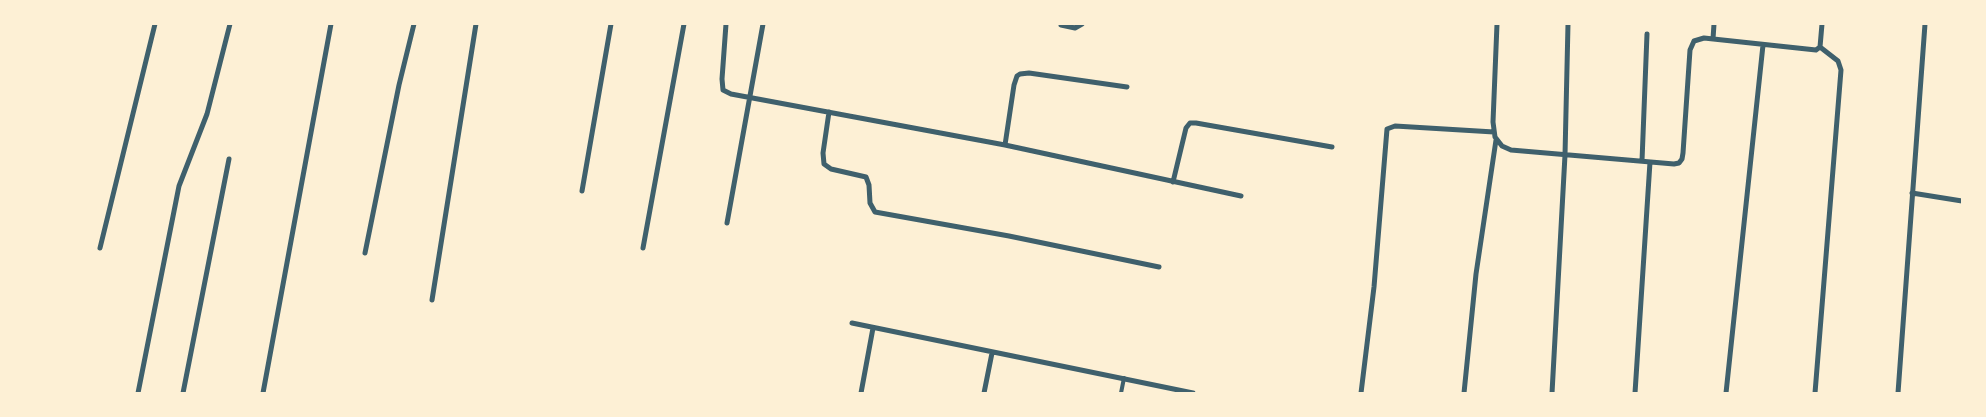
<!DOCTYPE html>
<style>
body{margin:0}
#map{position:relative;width:1986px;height:417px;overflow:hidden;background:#fdf0d5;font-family:Overpass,sans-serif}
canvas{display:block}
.frame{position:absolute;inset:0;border:25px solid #fdf0d5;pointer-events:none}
</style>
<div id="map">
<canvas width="1986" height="417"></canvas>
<div class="frame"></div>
</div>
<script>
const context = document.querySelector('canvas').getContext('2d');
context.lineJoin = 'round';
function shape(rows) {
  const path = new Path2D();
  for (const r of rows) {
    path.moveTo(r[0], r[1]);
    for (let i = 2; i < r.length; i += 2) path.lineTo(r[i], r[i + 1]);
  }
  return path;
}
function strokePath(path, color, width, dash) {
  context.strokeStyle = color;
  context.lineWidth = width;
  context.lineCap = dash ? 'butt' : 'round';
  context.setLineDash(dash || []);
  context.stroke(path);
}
const service = shape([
 [1121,393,1124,378]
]);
const minor = shape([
 [726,24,722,79,723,90,731,94,1005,145,1241,196],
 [1497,24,1493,122,1495,137,1502,146,1511,150,1674,164,1679,163,1682,159,1683,153,1690,50,1694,41,1704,38,1816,50,1820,47,1822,24],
 [1061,25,1075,28,1082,24],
 [1713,39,1714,24],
 [829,112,823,153,824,164,831,169,866,177,869,185,870,203,875,212,1009,236,1159,267],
 [1005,145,1014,85,1017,76,1020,74,1029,73,1127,87],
 [1642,161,1647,34],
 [1173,182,1186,128,1190,123,1196,123,1332,147],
 [582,191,611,24],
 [1912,193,1962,201],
 [727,223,763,24],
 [100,248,155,24],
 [643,248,684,24],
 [365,253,399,85,414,24],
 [432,300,476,24],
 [852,323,1193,393],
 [138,393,179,186,207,114,230,24],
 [183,393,229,159],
 [263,393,331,24],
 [861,393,873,328],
 [984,393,992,353],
 [1361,393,1374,287,1387,129,1395,126,1494,132],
 [1464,393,1476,274,1496,140],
 [1552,393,1565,155,1568,24],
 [1635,393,1650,162],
 [1726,393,1763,45],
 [1815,393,1841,70,1838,61,1820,47],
 [1898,393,1925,24]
]);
strokePath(service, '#3f606c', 4);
strokePath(minor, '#3f606c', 5);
</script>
